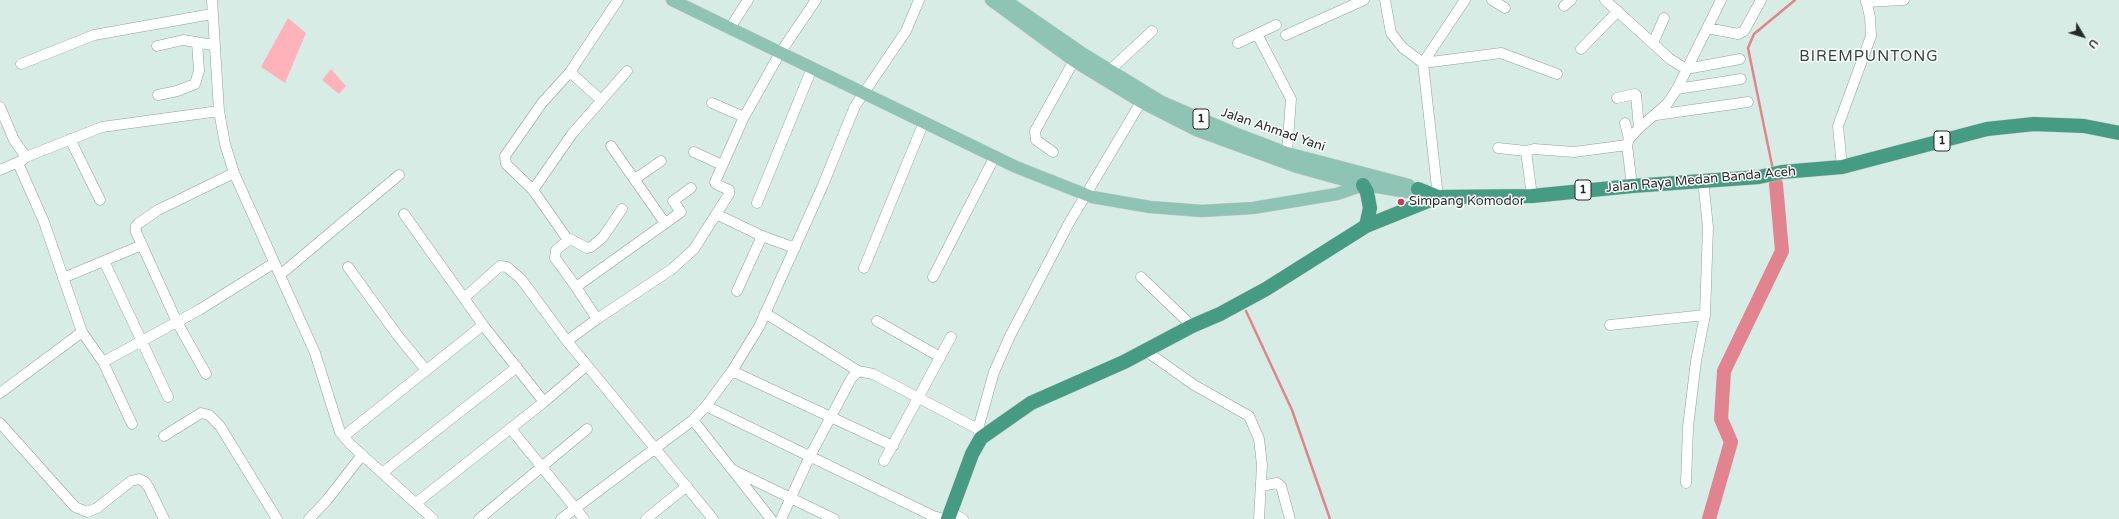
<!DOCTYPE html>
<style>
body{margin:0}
#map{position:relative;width:2119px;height:519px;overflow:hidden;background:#d7ece4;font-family:"Varela Round",sans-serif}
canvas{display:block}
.north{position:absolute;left:2063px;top:16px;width:40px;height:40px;-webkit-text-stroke:3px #fff;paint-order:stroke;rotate:128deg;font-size:11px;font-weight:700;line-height:16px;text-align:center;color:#232b28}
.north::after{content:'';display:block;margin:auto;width:14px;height:18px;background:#232b28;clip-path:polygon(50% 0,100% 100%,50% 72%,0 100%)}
</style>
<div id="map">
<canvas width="2119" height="519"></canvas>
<div class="north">U</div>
</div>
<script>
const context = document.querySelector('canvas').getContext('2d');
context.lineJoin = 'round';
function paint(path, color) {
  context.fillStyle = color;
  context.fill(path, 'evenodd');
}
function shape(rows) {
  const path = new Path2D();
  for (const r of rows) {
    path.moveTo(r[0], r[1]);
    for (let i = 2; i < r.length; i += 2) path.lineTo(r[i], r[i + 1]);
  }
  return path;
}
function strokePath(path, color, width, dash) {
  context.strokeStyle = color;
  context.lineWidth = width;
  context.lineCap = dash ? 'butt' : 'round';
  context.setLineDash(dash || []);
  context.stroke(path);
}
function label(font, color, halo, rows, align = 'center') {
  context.font = font + ' "Varela Round",sans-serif';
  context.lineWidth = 3;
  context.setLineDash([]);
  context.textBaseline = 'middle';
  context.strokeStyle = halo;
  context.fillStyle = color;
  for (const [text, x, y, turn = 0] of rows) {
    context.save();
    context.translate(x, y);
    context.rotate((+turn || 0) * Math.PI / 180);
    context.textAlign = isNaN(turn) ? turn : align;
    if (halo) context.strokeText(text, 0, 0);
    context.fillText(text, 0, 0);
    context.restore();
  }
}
const green = shape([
 [288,18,306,33,285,83,261,67],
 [331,69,346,86,339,94,322,80]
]);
const stream = shape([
 [1773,170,1748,48,1754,34,1795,0],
 [1246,311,1292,410,1330,519]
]);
const river = shape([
 [1709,519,1731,442,1721,419,1724,371,1782,251,1776,184]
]);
const minor = shape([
 [212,0,219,111,225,144,234,173,315,353,340,432,350,444,433,519],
 [1385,0,1391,33,1403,48,1423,63,1501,53,1557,74],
 [1492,0,1505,8],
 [1605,0,1670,59,1686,69,1740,59],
 [1866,2,1904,0],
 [1564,6,1571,0],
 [730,28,748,0],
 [1707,28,1738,34,1744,31,1761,0],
 [1257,34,1291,99,1287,153],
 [1286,35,1364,0],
 [1238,43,1276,25],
 [1653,43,1664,18],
 [157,46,183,40,213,45],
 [1581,49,1618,11],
 [21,64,94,35,212,14],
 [1109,71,1152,31],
 [570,72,601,100],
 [1677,89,1741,79],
 [158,95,177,91,195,84,199,71,197,42],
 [1617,98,1635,94,1636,95,1639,128],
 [712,103,744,117],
 [0,107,14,140,26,157,102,127,219,111],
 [1656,115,1748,102],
 [1625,123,1629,139],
 [70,139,100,200],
 [611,146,665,223],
 [1498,148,1526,151,1534,149,1574,152,1627,145],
 [1526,151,1532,196],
 [694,152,722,165],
 [1053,152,1036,140,1035,131,1077,55],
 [18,163,44,222,82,332,103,362,132,424],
 [1842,167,1838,126,1871,36,1870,17,1866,0],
 [0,170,23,160],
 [635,179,661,161],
 [1632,186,1627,145,1629,139,1639,128,1667,104,1677,89,1721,0],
 [691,188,673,201,681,212,576,287,597,319,672,269,694,249,729,194,729,190,716,184,715,182,744,117,780,53,816,0],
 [533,190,572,134,627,71],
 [1438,197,1423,63,1465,0],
 [757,203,812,68],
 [404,214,483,325,544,402],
 [716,214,762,236,795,248],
 [568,240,533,190,506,164,505,156,542,103,570,72,618,0],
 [104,261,168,397],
 [348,267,398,336,426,370],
 [864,268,924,122],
 [280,275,399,175],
 [933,277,995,156],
 [1141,277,1192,326],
 [63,278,142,245],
 [576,287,555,258,556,250,570,239,587,248,591,247,603,237,622,209],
 [737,291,762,236],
 [464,298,500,266,507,267,521,279,567,341,713,519],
 [765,313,858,371],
 [877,321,940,357],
 [1610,325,1705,315],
 [567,341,597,319],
 [1146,351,1194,385,1249,416,1259,439,1262,465,1259,519],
 [103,362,199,310,274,263],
 [732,371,893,446],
 [206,374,177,322,136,232,136,226,139,223,158,210,234,173],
 [0,393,82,332],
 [706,406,933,516,944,519],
 [693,420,771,519],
 [0,423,75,507,87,512,97,508,131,481,139,479,145,482,149,488,164,519],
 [511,429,584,519],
 [164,436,201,413,209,415,220,426,277,519],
 [344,436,483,325],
 [981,438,978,429,994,372,1010,336,1069,223,1141,102],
 [884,461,951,337],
 [733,470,834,519],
 [382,473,517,367],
 [1686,483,1688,427,1696,361,1705,315,1708,227,1703,180],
 [1261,486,1277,483,1281,486,1290,519],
 [416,503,544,402,586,366],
 [950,512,963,519],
 [309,519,327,500,362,455],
 [479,519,587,429],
 [561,519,693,420,706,406,732,371,759,327,823,185,855,106,906,31,919,0],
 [646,519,687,486],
 [781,519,810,456,851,379,858,371,873,374,978,429]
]);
const major = shape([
 [672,0,1016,167,1092,197,1150,207,1202,211,1253,208,1337,194,1363,185],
 [991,0,1074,61,1141,102,1196,130,1297,167,1355,183,1406,192,1418,189],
 [1005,0,1082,53,1162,102,1232,132,1287,153,1409,185]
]);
const highway = shape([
 [1363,185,1367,192,1370,208,1366,226],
 [1418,189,1438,197,1532,196,1632,186,1759,177,1782,172,1842,167,1987,129,2034,124,2084,126,2119,133],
 [948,519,972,454,981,438,1031,403,1124,362,1192,326,1220,314,1266,289,1366,226,1438,197]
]);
const markers = [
 [1401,202,4,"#ca3a59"]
];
const shields = [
 [1201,119,16],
 [1942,141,16],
 [1583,190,16]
];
const shieldNames = [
 ["1",1201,119],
 ["1",1942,141],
 ["1",1583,190]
];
const streetNames = [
 ["Jalan Ahmad Yani",1273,130,19],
 ["Jalan Raya Medan Banda Aceh",1701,180,-5]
];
const poiNames = [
 ["Simpang Komodor",1409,202]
];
const quarterNames = [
 ["BIREMPUNTONG",1869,57]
];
paint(green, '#ffb2b9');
strokePath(stream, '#e1848f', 2.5);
strokePath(river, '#e1848f', 14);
strokePath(minor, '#8ea29b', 11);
strokePath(major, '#cacccb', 13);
strokePath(highway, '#cacccb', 15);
strokePath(minor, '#fff', 10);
strokePath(major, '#8fc4b5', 12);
strokePath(highway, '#459c83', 14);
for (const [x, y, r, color] of markers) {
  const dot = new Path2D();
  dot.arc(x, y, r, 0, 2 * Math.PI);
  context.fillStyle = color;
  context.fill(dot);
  strokePath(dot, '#fff', 1.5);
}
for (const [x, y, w] of shields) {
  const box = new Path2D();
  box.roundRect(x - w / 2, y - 10, w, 20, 3);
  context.fillStyle = '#fff';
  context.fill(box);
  strokePath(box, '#232b28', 1);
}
label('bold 12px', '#232b28', null, shieldNames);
label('13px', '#232b28', '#fff', streetNames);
label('13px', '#232b28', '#fff', poiNames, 'left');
context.letterSpacing = '1px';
label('15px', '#30413b', '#fff', quarterNames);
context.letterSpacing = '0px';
</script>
